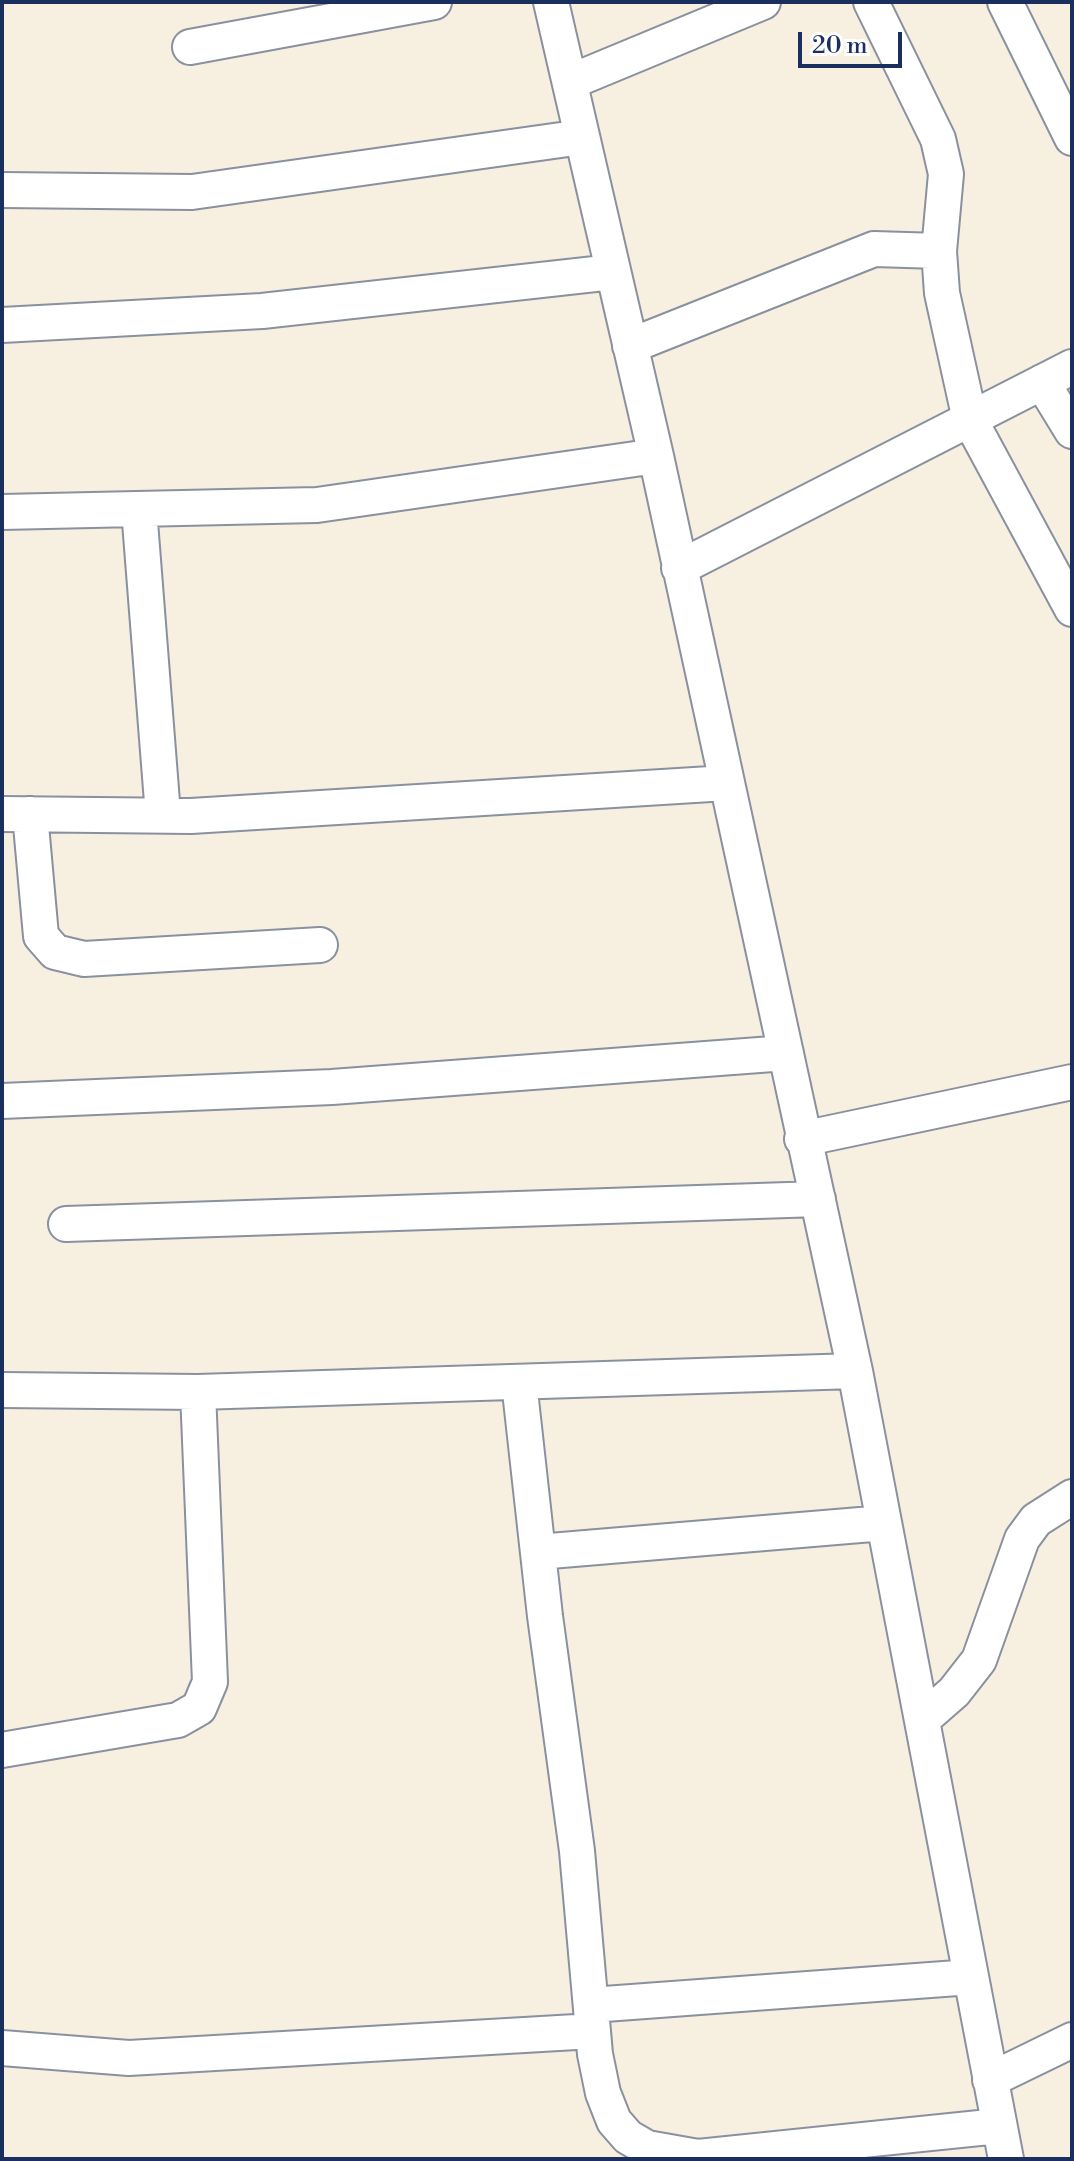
<!DOCTYPE html>
<style>
body{margin:0}
#map{position:relative;width:1074px;height:2161px;overflow:hidden;background:#f7f0e0;font-family:"Libre Bodoni",serif}
canvas{display:block}
.frame{position:absolute;inset:0;border:4px solid #1b2f5e;pointer-events:none}
.scale{position:absolute;left:798px;top:32px;width:104px;height:36px;box-sizing:border-box;border:4px solid #1b2f5e;border-top:0;padding-left:10px;font-size:24px;line-height:28px;white-space:nowrap;color:#1b2f5e;-webkit-text-stroke:6px #fff;paint-order:stroke}
</style>
<div id="map">
<canvas width="1074" height="2161"></canvas>
<div class="frame"></div>
<div class="scale">20 m</div>
</div>
<script>
const context = document.querySelector('canvas').getContext('2d');
context.lineJoin = 'round';
function shape(rows) {
  const path = new Path2D();
  for (const r of rows) {
    path.moveTo(r[0], r[1]);
    for (let i = 2; i < r.length; i += 2) path.lineTo(r[i], r[i + 1]);
  }
  return path;
}
function strokePath(path, color, width, dash) {
  context.strokeStyle = color;
  context.lineWidth = width;
  context.lineCap = dash ? 'butt' : 'round';
  context.setLineDash(dash || []);
  context.stroke(path);
}
const minor = shape([
 [551,2,656,456,855,1371,1006,2159],
 [871,2,938,139,946,174,939,251,942,293,970,420,1072,609],
 [1005,2,1072,138],
 [190,47,434,2],
 [570,82,763,2],
 [2,190,192,192,582,137],
 [2,325,262,311,613,272],
 [630,346,874,249,939,251],
 [1042,382,1072,431],
 [139,509,163,815],
 [2,512,317,505,656,456],
 [679,568,1072,367],
 [2,814,191,816,727,783],
 [30,814,41,936,55,952,84,959,320,945],
 [2,1101,332,1087,786,1053],
 [802,1139,1072,1082],
 [66,1224,818,1199],
 [519,1382,545,1616,577,1851,595,2054,603,2093,614,2121,628,2137,647,2148,698,2157,999,2126],
 [2,1390,198,1392,855,1371],
 [538,1552,884,1523],
 [922,1720,954,1692,979,1660,1022,1539,1036,1520,1072,1497],
 [2,1750,178,1720,199,1708,210,1682,198,1392],
 [591,2005,971,1977],
 [2,2048,129,2058,593,2031],
 [990,2080,1072,2040]
]);
strokePath(minor, '#89909f', 38);
strokePath(minor, '#fff', 34);
</script>
